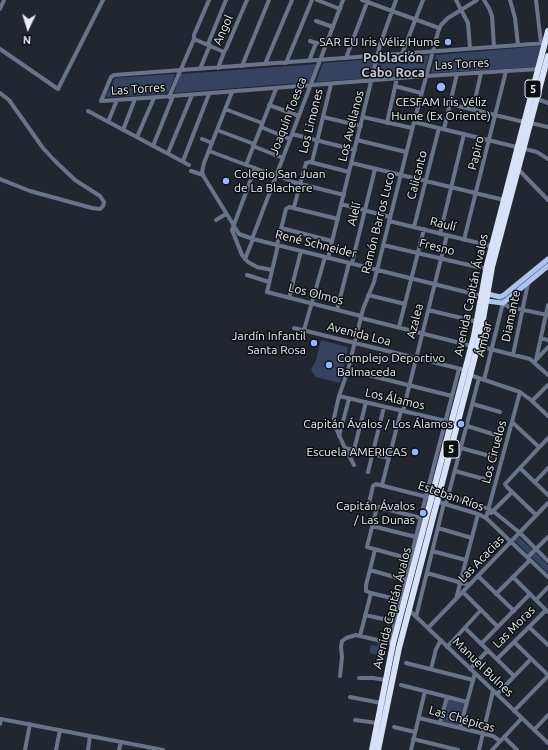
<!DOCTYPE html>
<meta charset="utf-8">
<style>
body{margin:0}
#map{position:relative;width:548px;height:750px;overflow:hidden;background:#212630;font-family:Ubuntu,sans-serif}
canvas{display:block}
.north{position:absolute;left:8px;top:8px;width:40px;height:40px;-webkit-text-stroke:3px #0d0f13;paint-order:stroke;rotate:184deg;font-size:11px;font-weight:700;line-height:16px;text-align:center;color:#e9edf3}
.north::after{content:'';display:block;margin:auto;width:14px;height:18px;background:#e9edf3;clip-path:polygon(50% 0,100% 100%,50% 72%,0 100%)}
</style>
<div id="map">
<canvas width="548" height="750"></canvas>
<div class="north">N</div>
</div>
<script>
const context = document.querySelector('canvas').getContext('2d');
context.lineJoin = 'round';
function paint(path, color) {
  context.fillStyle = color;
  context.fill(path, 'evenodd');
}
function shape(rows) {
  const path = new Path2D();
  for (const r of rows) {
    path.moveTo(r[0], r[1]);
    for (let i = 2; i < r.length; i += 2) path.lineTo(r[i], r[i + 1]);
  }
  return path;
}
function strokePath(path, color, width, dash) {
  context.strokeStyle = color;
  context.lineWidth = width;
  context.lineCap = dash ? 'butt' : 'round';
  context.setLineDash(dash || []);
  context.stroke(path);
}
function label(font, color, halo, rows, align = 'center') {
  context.font = font + ' Ubuntu,sans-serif';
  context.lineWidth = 3;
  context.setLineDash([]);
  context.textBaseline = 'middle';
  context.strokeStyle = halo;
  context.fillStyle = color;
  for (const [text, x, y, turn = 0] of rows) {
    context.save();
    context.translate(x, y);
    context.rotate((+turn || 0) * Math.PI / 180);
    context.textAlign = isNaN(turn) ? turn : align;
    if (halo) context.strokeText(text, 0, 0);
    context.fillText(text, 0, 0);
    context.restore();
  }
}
const green = shape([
 [542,46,537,67,431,73,436,55],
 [429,55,424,73,375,77,380,59],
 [375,59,371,78,316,82,323,63],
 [318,64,310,82,174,93,181,74],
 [174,74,175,76,169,91,164,94,107,97,106,96,115,78],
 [321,340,347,347,348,348,340,383,316,377,311,370,316,360],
 [519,537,548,565,548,573,515,541],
 [378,642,385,644,382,656,369,653,371,645,377,646],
 [448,699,466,703,460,726,442,722]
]);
const minor = shape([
 [317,0,340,9],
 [362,0,439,28],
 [456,0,468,23,470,48],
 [484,0,489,8,492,16,494,47],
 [510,0,515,18,518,45],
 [536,0,541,43],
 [0,9,4,0],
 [316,21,333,27],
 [194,39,224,52],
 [310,41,326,46],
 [208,44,226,0],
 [0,49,58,89,103,0],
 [402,54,423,0],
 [346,58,368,0],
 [309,61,316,43],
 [286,63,312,0],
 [265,64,292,0],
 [242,66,269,0],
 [218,68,224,52,226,49,247,0],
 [200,69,210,45],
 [539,69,426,76,173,96,101,101,111,77,114,75,546,43],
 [395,86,421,93],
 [232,92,204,163,202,172,204,177,239,234,253,239,482,296],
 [0,93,9,100,43,148,54,160,75,180,100,196,104,202,103,206,100,209,92,208,30,191,0,179],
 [169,97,194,39,194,35,209,0],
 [537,99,548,103],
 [450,104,524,122],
 [269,105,299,116],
 [225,109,262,123],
 [473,109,481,73],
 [88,111,189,165],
 [323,117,361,126],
 [363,117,412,128],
 [108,122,117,100],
 [414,122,537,152,548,159],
 [387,123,397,78],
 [531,123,548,127],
 [261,127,290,139],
 [444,129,457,74],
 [123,130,135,99],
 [217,130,254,144],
 [292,134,355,150],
 [137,137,154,98],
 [202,139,212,143],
 [357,140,406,152],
 [153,146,173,96],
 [253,146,283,158],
 [209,151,276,176],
 [168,153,192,95],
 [183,161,209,94],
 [312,162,331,84],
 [352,163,504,200],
 [246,165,276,89],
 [255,168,232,230,242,255,248,262,257,267,272,270],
 [518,169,548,200],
 [191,171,203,175],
 [276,175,293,182,344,195],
 [341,204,390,217],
 [294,207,306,163,310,162,349,172],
 [216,220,226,214],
 [389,221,491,246],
 [414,227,439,128],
 [281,228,332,241],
 [440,234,464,134],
 [252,239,343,0],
 [464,240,506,71],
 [277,245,286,209,289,207,338,219],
 [278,245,267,292,361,316],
 [383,245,486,269],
 [328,258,380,45,396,0],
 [245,259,253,239],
 [352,263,375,169],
 [247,275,269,282],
 [368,295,405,304],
 [289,298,301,251],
 [503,300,503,303,509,307,548,315],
 [337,310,349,263],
 [428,310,478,322],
 [361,318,472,346],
 [399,327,424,229],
 [294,328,461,369],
 [304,330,325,257],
 [541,338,548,340],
 [478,346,530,359,548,375],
 [513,355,528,283],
 [536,360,548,305],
 [536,360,548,347],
 [348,370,452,396],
 [470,375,520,392,531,400,548,416],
 [484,380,503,303],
 [339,396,446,421],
 [532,401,548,385],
 [473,404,500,412],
 [403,411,447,235],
 [512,422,539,447],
 [467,426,496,435],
 [339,436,349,399],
 [345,448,389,458],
 [461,448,490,456],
 [354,450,366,402],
 [354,465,345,448,334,424,334,418,339,396,348,370,363,309,374,282,414,122,438,32,441,25,448,18,477,0],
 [520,468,548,495],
 [455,471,484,479],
 [368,472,384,407],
 [535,482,548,468],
 [382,485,401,411],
 [449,496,481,506,493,511,520,533,548,561],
 [435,501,478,514,486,518,548,577],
 [446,504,479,378],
 [377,507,367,547,410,559],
 [491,513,512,492],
 [536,515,507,487,505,484,548,438],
 [421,518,370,505,369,503,373,486,376,484,427,497],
 [486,518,520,392],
 [372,526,416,537],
 [438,528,472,538],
 [375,550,366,585,366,591,371,593,403,601],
 [432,551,466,560],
 [528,557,548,537],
 [370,570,405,580],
 [427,573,469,585],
 [478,576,514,611],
 [513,577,548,612],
 [463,592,498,627],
 [496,594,530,560],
 [456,599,478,514],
 [536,600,548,587],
 [408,609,548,743],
 [365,615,397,622],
 [416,617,444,503],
 [529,627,548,645],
 [428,628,548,503],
 [465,628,514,676],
 [360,636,371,593],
 [514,642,548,675],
 [481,644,530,594],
 [447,647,481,610],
 [497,659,546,610],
 [406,663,473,680],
 [431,669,436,649,441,640],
 [470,669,488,650],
 [340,676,342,657,341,647,342,641,346,638,356,635,390,643,426,496,459,369],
 [359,678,373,678,386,680],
 [401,685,467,702],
 [497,694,531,659],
 [350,697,381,703],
 [514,711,548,676],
 [419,718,493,736,500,741],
 [355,720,377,723],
 [440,723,447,697],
 [0,724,1,719,163,750],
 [394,727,415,732],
 [460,728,475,673],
 [534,730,548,715],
 [504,737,517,750],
 [413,739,458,750],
 [25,750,30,724],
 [56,750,60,730],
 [88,750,90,736],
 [119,750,121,742],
 [411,750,425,691],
 [479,750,493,691],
 [492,750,522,718]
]);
const major = shape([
 [484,295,488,294,500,297,504,295,548,259],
 [484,297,487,301,503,303,548,266]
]);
const highway = shape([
 [372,750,393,644,474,336,487,265,548,31],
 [378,750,399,648,480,337,492,267,548,56]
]);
const markers = [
 [448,42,4,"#95b7fd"],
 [441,87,5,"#95b7fd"],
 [226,181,4,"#95b7fd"],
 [314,343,4,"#95b7fd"],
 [329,365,4,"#95b7fd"],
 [461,424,4,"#95b7fd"],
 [415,452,4,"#95b7fd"],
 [423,513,4,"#95b7fd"]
];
const shields = [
 [533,89,16],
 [451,449,16]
];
const shieldNames = [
 ["5",533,89],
 ["5",451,449]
];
const streetNames = [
 ["Angol",223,30,-66],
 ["Las Torres",462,64,-3],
 ["Las Torres",138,89,-4],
 ["Joaquín Toesca",288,116,-69],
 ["Los Limones",311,121,-76],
 ["Los Avellanos",351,126,-76],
 ["Papiro",476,153,-76],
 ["Calicanto",417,175,-76],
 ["Alelí",354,214,-76],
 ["Ramón Barros Luco",378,223,-76],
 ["Raulí",443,224,14],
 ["René Schneider",316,244,14],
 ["Fresno",437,247,14],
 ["Los Olmos",316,294,14],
 ["Avenida Capitán Ávalos",471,295,-78],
 ["Diamante",511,316,-78],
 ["Azalea",415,321,-76],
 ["Avenida Loa",359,334,14],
 ["Ámbar",484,339,-76],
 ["Los Álamos",395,399,13],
 ["Los Ciruelos",494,452,-75],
 ["Esteban Ríos",451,496,19],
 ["Las Acacias",481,559,-46],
 ["Avenida Capitán Ávalos",392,608,-76],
 ["Las Moras",514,627,-45],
 ["Manuel Bulnes",483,667,44],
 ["Las Chépicas",462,719,16]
];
const poiNames = [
 ["SAR EU Iris Véliz Hume",440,42],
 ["CESFAM Iris Véliz",441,102,"center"],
 ["Hume (Ex Oriente)",441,116,"center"],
 ["Colegio San Juan",234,174,"left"],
 ["de La Blachere",234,188,"left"],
 ["Jardín Infantil",306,336],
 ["Santa Rosa",306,350],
 ["Complejo Deportivo",337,358,"left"],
 ["Balmaceda",337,372,"left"],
 ["Capitán Ávalos / Los Álamos",453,424],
 ["Escuela AMERICAS",407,452],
 ["Capitán Ávalos",415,506],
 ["/ Las Dunas",415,520]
];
const neighbourhoodNames = [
 ["Población",393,58],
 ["Cabo Roca",393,73]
];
paint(green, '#354361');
strokePath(minor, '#69748a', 4);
strokePath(major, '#adc3ef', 5);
strokePath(highway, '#d7e2f8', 6);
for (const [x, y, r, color] of markers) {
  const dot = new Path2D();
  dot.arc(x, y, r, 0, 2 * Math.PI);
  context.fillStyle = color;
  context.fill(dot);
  strokePath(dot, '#0d0f13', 1.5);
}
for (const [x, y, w] of shields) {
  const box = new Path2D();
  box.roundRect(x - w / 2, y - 9, w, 18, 3);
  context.fillStyle = '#0d0f13';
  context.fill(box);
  strokePath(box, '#e9edf3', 1);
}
label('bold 11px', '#e9edf3', null, shieldNames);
label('12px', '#e9edf3', '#0d0f13', streetNames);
label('12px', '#e9edf3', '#0d0f13', poiNames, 'right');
label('bold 13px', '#c1c8d5', '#0d0f13', neighbourhoodNames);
</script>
